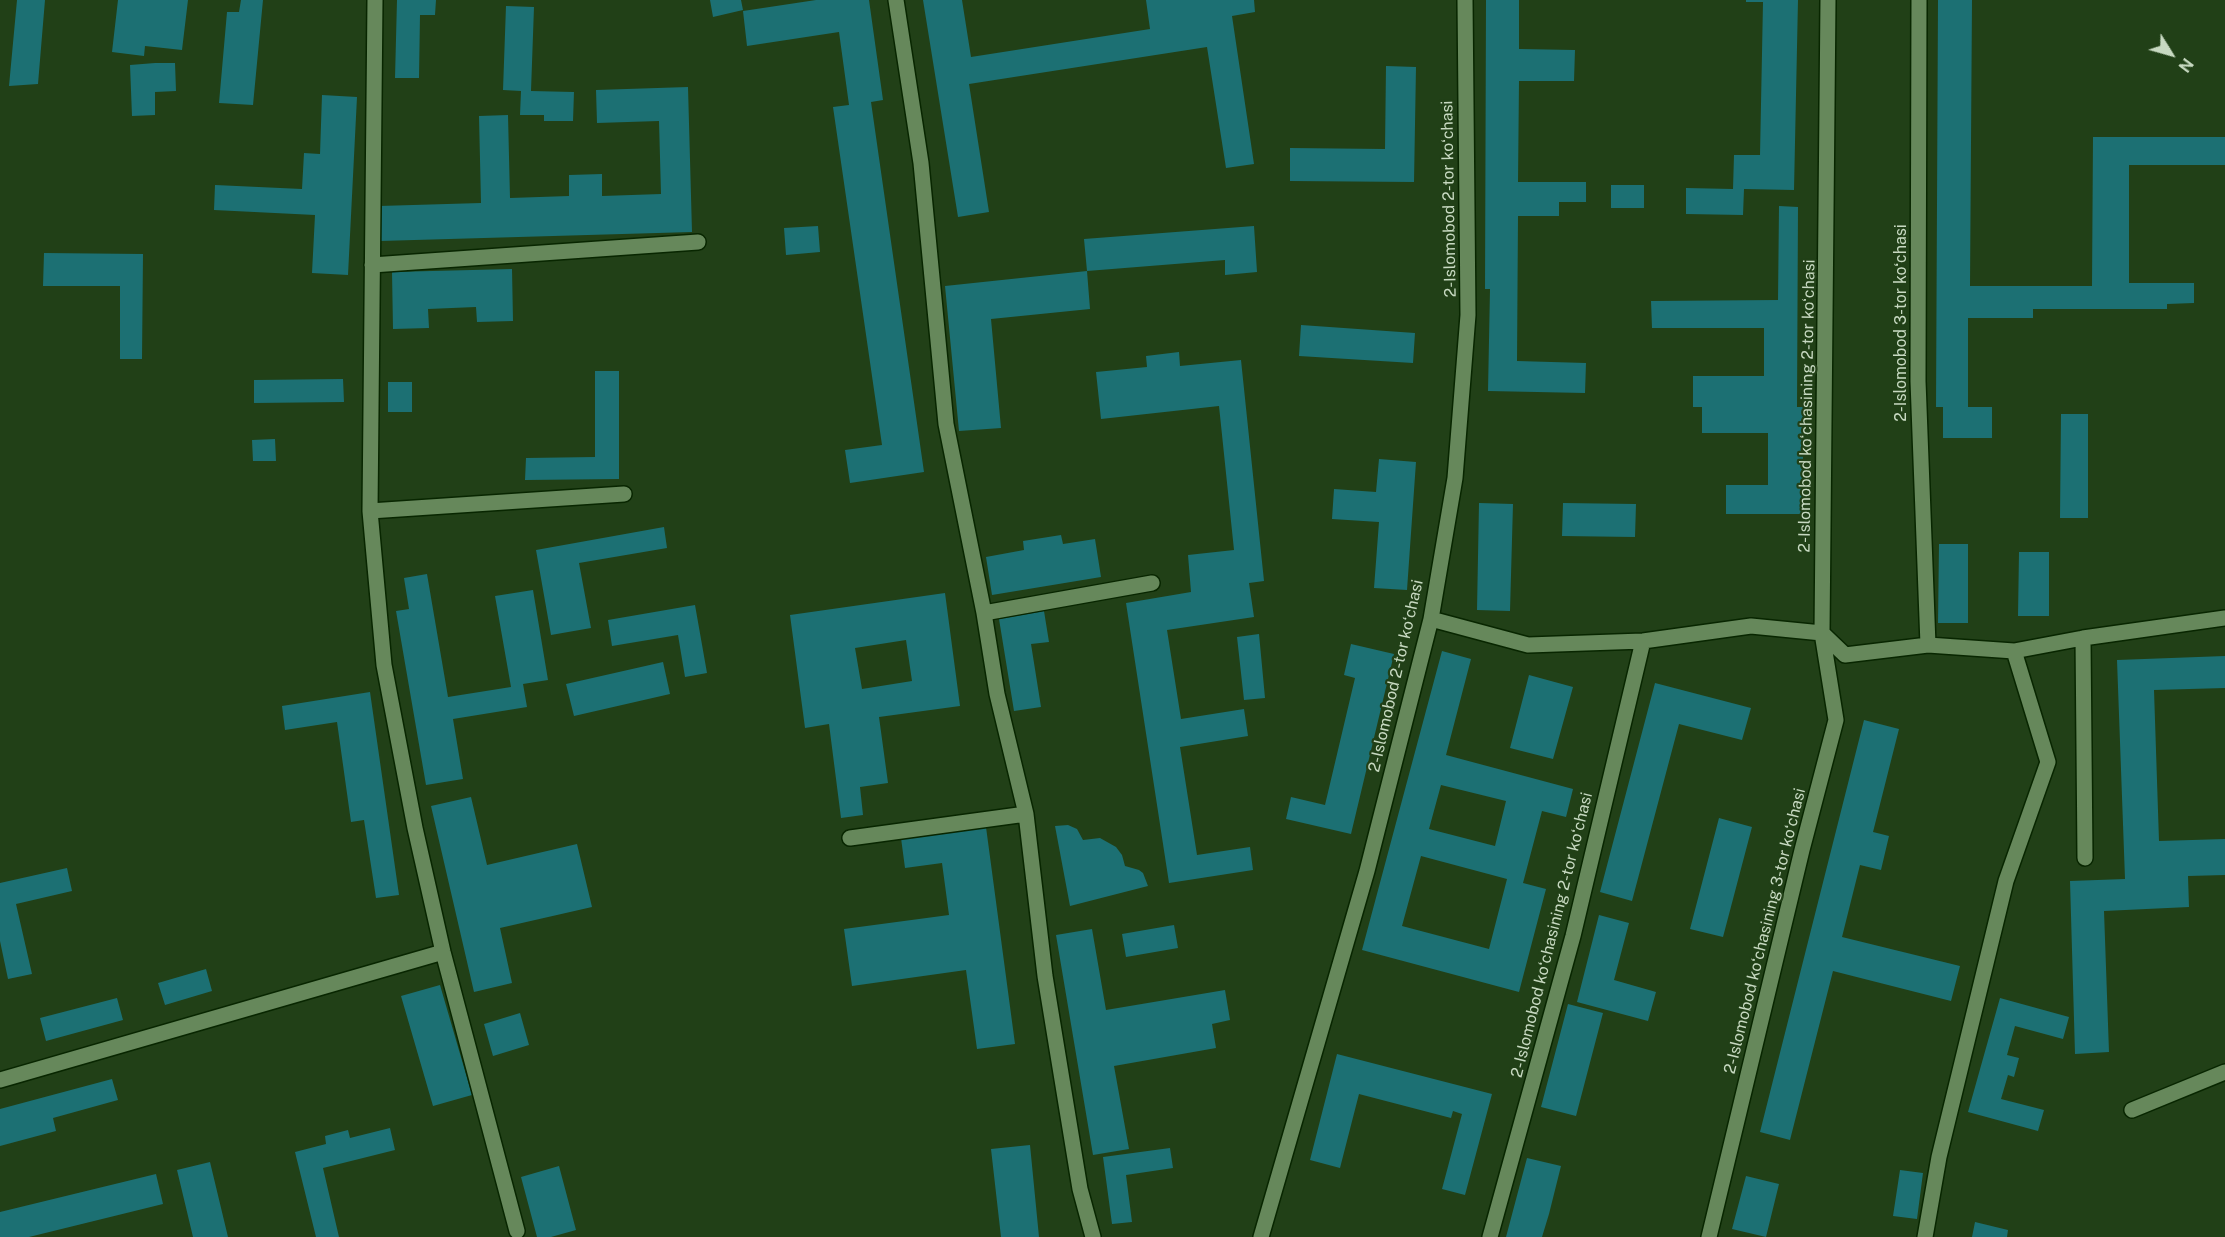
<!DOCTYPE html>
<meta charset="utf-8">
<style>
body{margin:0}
#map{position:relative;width:2225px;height:1237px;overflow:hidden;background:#214017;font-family:"Public Sans",sans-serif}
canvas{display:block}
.north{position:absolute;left:2141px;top:24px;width:60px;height:60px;-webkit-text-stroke:4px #214017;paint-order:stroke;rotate:127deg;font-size:16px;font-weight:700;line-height:24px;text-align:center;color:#c7d9c1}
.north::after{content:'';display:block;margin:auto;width:21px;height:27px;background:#c7d9c1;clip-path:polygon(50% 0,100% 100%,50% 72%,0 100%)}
</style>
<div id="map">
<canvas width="2225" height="1237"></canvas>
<div class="north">N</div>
</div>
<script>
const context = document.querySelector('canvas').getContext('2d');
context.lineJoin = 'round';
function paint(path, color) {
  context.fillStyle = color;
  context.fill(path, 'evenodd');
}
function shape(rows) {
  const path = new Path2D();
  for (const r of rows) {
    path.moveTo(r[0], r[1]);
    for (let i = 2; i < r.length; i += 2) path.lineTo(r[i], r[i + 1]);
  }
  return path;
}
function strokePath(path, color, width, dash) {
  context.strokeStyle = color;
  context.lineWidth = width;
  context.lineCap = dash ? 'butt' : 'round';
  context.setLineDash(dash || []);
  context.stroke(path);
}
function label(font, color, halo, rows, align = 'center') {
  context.font = font + ' "Public Sans",sans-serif';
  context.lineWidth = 4.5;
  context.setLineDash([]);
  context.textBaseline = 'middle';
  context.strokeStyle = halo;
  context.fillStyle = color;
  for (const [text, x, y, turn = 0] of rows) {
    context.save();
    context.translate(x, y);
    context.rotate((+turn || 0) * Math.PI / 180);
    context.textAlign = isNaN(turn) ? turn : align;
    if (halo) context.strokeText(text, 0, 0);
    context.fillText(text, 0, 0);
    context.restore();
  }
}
const building = shape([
 [17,0,45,0,38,84,9,86],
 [118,0,188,0,182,50,145,46,144,56,112,52],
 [241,0,263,0,253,105,219,103,227,12,239,12],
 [397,0,436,0,435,15,420,15,419,78,395,78],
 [710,0,741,0,743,10,713,17],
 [816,0,869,0,883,100,871,102,924,472,850,483,845,450,882,445,833,107,849,105,839,32,747,46,743,11],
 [923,0,962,0,971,57,1150,29,1146,0,1254,0,1255,12,1232,16,1254,164,1226,168,1207,47,969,84,989,212,958,217],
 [1486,0,1519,0,1519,49,1575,50,1574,81,1519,81,1518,182,1586,182,1586,202,1559,202,1559,216,1518,216,1517,361,1586,363,1585,393,1488,391,1490,289,1485,289],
 [1746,0,1798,0,1794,190,1744,189,1743,215,1686,214,1686,188,1733,189,1734,155,1760,155,1763,2,1746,2],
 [1938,0,1972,0,1970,286,2092,286,2093,137,2225,137,2225,165,2129,165,2129,283,2194,283,2194,303,2167,304,2167,309,2033,309,2033,318,1968,318,1968,407,1992,407,1992,438,1943,438,1943,407,1936,407],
 [506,6,534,7,531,91,574,92,573,121,544,121,544,115,520,115,521,91,503,90],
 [155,63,175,63,176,91,155,92,155,115,132,116,130,65],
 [1386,66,1416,67,1414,182,1290,181,1290,148,1385,149],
 [688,87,692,232,380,241,379,206,481,203,479,116,508,115,510,198,569,196,569,175,602,174,602,196,661,194,659,121,597,123,596,90],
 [322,95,357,97,348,275,312,273,315,215,214,210,215,185,302,189,304,153,320,154],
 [1611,185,1644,185,1644,208,1611,208],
 [1779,206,1798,207,1797,407,1803,407,1803,514,1726,514,1726,485,1768,485,1768,433,1702,433,1702,407,1693,407,1693,376,1764,376,1764,328,1652,328,1651,301,1778,300],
 [818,226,820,252,786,255,784,228],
 [1254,226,1257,272,1225,275,1225,260,1087,271,1090,309,991,319,1001,428,959,431,945,286,1087,271,1084,239],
 [44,253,143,254,142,359,120,359,120,286,43,286],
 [512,269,513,321,477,322,476,307,428,309,429,328,393,329,392,272],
 [1301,325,1415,333,1413,363,1299,356],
 [1179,352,1180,366,1241,360,1264,581,1249,583,1254,617,1167,630,1181,719,1244,709,1248,736,1180,747,1197,855,1250,847,1253,870,1169,883,1126,603,1191,592,1188,555,1234,550,1219,406,1101,419,1096,372,1147,367,1146,356],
 [595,371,619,371,619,479,525,480,526,458,595,457],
 [343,379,344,402,254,403,254,380],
 [388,382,412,382,412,412,388,412],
 [2061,414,2088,414,2088,518,2060,518],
 [275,439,276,461,253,461,252,440],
 [1379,459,1416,462,1407,590,1374,588,1379,522,1332,519,1334,489,1376,492],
 [1479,503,1513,504,1510,611,1477,610],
 [1563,503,1636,504,1635,537,1562,536],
 [664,527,667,548,579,563,591,628,551,635,536,550],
 [1061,535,1063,544,1095,539,1101,577,992,595,986,557,1024,550,1023,541],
 [1939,544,1968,544,1968,623,1938,623],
 [2019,552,2049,552,2049,616,2018,616],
 [427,574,448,697,511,687,495,596,533,590,548,680,523,684,527,707,453,719,463,779,426,785,396,611,409,609,404,578],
 [945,593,960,706,879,717,888,783,860,787,863,815,841,818,829,724,805,728,790,615],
 [906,640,912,681,862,689,855,648],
 [695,605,707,673,685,677,678,635,612,646,608,620],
 [1044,611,1049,642,1031,644,1041,707,1014,711,999,619],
 [1259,634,1265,698,1244,700,1237,637],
 [1351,644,1394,654,1351,834,1286,819,1291,797,1325,805,1355,678,1344,675],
 [1442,651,1471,659,1446,755,1573,789,1566,817,1542,811,1523,883,1546,889,1519,992,1362,950],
 [1441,785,1506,801,1495,846,1429,829],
 [1421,856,1507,879,1489,949,1402,926],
 [2225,656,2225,688,2154,690,2159,841,2225,839,2225,875,2188,876,2189,907,2104,911,2109,1052,2075,1054,2070,881,2125,879,2117,660],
 [663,662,670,694,574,716,566,684],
 [1529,675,1573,687,1553,759,1510,748],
 [1655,683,1751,708,1742,740,1679,724,1632,901,1600,892],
 [370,692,399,895,376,898,364,820,351,822,337,722,285,730,282,706],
 [1864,720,1899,729,1873,832,1889,836,1881,870,1860,865,1842,937,1960,966,1951,1001,1833,971,1790,1140,1760,1132],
 [471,797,487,865,577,844,592,907,500,928,512,983,474,992,431,806],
 [1719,818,1752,827,1723,937,1690,929],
 [1068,825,1077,829,1083,840,1100,838,1116,847,1122,855,1125,866,1139,870,1143,873,1148,886,1070,906,1055,826],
 [986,827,1015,1044,977,1049,966,970,852,986,844,929,949,915,942,863,905,868,901,838],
 [67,868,72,891,16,904,32,974,8,979,0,941,0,883],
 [1599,915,1629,923,1614,980,1656,992,1648,1021,1577,1002],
 [1174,925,1178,948,1126,957,1122,934],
 [1092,929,1106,1010,1225,990,1230,1020,1212,1024,1216,1048,1114,1066,1129,1149,1093,1155,1056,935],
 [206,969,212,991,165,1005,158,983],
 [440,985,472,1095,433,1106,401,996],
 [117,998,123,1020,46,1041,40,1018],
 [2000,998,2069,1017,2063,1039,2015,1026,2007,1055,2019,1058,2014,1077,2008,1075,2001,1099,2044,1110,2038,1131,1968,1112],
 [1568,1004,1603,1013,1576,1116,1541,1107],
 [520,1013,529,1045,493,1056,484,1024],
 [1337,1054,1492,1094,1465,1195,1442,1189,1462,1114,1453,1111,1451,1118,1359,1094,1340,1168,1310,1160],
 [112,1079,118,1100,53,1118,56,1131,0,1146,0,1109],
 [390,1128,395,1150,323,1168,339,1237,316,1237,295,1152,326,1144,325,1136,348,1130,350,1138],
 [1030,1145,1039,1237,1001,1237,991,1149],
 [1170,1148,1173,1168,1126,1175,1132,1222,1112,1224,1103,1157],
 [1527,1158,1561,1166,1549,1214,1542,1237,1506,1237],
 [210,1162,228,1237,193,1237,177,1170],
 [559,1166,576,1230,551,1237,537,1237,521,1177],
 [1900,1170,1923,1173,1917,1219,1893,1216],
 [156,1174,163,1204,29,1237,0,1237,0,1212],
 [1746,1176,1779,1184,1766,1237,1732,1229],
 [1975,1222,2008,1230,2007,1237,1972,1237]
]);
const minor = shape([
 [375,0,370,511,384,665,415,828,443,952,517,1231],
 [896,0,921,163,946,424,984,613,997,694,1026,814,1045,976,1080,1189,1093,1237],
 [1919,0,1918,381,1928,645],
 [372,265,698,242],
 [370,511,624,494],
 [984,613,1152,583],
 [1431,619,1528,645,1643,641,1751,626,1822,633],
 [1822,633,1845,655,1928,645,2014,651,2083,638,2225,618],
 [2083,638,2085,858],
 [850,838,1026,814],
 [0,1080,443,952],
 [2132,1110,2225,1072],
 [1261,1237,1367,871,1431,619,1455,478,1468,315,1465,0],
 [1490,1237,1573,936,1643,641],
 [1709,1237,1802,850,1836,720,1822,633,1828,0],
 [1925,1237,1939,1157,2006,881,2048,762,2014,651]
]);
const streetNames = [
 ["2-Islomobod 2-tor koʻchasi",1449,199,-91],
 ["2-Islomobod 3-tor koʻchasi",1901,323,-90],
 ["2-Islomobod koʻchasining 2-tor koʻchasi",1807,406,-89],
 ["2-Islomobod 2-tor koʻchasi",1396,676,-77],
 ["2-Islomobod koʻchasining 3-tor koʻchasi",1765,931,-76],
 ["2-Islomobod koʻchasining 2-tor koʻchasi",1552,935,-76]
];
paint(building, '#1c7073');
strokePath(minor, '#082600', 18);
strokePath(minor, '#66885b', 15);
label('16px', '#c7d9c1', '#214017', streetNames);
</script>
